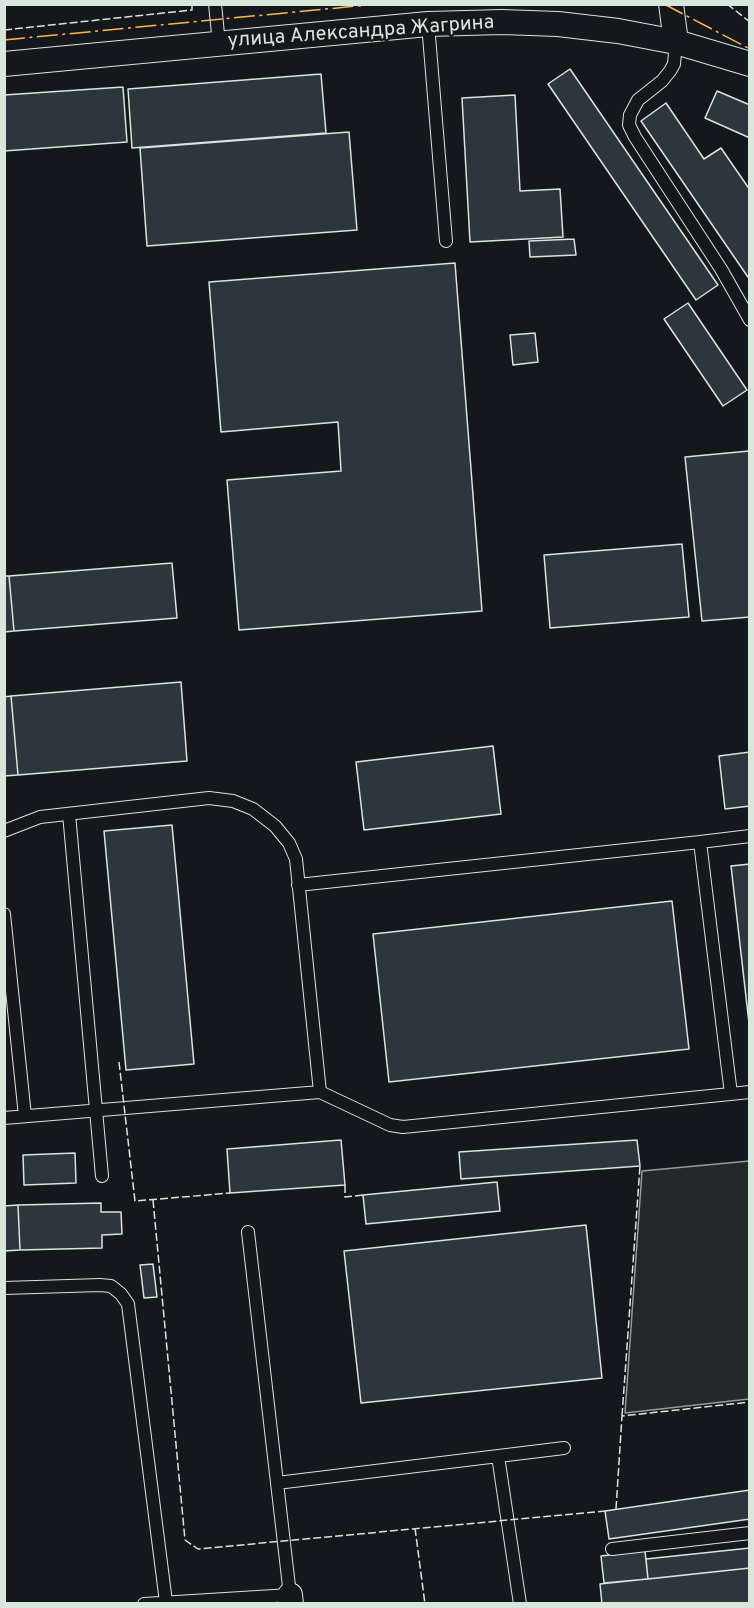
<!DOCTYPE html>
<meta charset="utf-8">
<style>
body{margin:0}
#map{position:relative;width:754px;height:1608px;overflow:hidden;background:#14181c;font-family:Overpass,sans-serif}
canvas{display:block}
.frame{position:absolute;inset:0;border:6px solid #d8e6dc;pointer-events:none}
</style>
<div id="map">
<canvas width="754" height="1608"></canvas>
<div class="frame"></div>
</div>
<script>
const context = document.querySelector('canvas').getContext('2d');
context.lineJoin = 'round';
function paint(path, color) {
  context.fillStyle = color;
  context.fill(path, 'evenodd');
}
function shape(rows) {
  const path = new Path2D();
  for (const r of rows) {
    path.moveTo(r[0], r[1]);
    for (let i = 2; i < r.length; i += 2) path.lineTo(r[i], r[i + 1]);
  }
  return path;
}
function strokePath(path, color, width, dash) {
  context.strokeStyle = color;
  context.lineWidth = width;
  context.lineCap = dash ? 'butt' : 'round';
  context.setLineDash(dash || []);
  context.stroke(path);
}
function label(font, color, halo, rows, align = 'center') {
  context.font = font + ' Overpass,sans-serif';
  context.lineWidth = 4.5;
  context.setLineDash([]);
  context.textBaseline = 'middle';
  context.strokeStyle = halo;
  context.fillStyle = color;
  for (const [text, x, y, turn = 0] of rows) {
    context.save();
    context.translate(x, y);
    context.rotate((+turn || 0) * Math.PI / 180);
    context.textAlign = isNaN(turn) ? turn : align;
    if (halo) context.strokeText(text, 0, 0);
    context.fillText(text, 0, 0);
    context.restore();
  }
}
const parking = shape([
 [749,1161,749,1399,625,1413,642,1171,749,1161]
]);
const building = shape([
 [570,69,718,285,696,300,548,84,570,69],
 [321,74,326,133,132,148,128,89,321,74],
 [123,87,127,142,4,151,4,95,123,87],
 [717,91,750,105,750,138,705,118,717,91],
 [515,95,520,191,560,189,563,237,470,242,462,98,515,95],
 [666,103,704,159,721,148,750,190,750,280,641,121,666,103],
 [349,132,357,230,147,246,140,148,349,132],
 [574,239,576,255,530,257,529,241,574,239],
 [455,263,482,611,239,630,227,480,341,471,338,422,221,432,209,282,455,263],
 [688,303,747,390,723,406,664,319,688,303],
 [535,333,538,362,513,365,510,335,535,333],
 [749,451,750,617,702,621,685,457,749,451],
 [682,544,689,617,550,628,544,555,682,544],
 [172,563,177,618,14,631,9,576,172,563],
 [4,576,9,576,14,631,4,632,4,576],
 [181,682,187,761,18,775,11,696,181,682],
 [11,696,18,775,4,776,4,697,11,696],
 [493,746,501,814,364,830,356,762,493,746],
 [750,752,750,806,725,809,719,756,750,752],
 [172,825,194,1064,126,1070,104,831,172,825],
 [750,864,750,1032,731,866,750,864],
 [672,901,689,1049,389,1082,373,934,672,901],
 [341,1140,345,1185,230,1193,227,1149,341,1140],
 [637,1140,640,1166,461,1179,459,1152,637,1140],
 [75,1153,76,1183,24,1185,23,1155,75,1153],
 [497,1182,500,1211,366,1224,363,1195,497,1182],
 [101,1203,101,1212,121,1212,122,1234,102,1235,102,1248,20,1250,18,1205,101,1203],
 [18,1205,20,1250,4,1251,4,1206,18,1205],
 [586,1225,602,1378,361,1403,344,1251,586,1225],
 [153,1264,157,1297,144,1298,140,1265,153,1264],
 [750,1490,750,1519,609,1539,605,1511,750,1490],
 [750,1548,750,1568,648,1579,646,1559,750,1548],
 [645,1551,648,1579,604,1583,601,1556,645,1551],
 [750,1568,750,1604,602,1604,600,1584,750,1568]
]);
const lane = shape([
 [215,4,219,44],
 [428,24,446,241],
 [676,42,674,64,670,71,662,81,638,100,630,115,629,125,635,137,721,269,750,320],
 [69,814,102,1176],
 [4,831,40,817,209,798,233,801,253,809,275,826,289,843,296,859,320,1092],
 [700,842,750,836],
 [298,885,700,842,731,1094],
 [4,914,25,1116],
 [4,1118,320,1092,390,1125,403,1127,750,1092],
 [4,1288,100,1285,111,1286,121,1294,128,1304,166,1602],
 [498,1456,520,1604],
 [277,1483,564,1448],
 [612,1549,750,1533],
 [144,1604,290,1595,248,1232]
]);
const street = shape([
 [671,4,676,42],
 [4,64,428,24,502,22,558,24,618,31,676,42,750,64],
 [290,1595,291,1604]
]);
const fence = shape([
 [727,4,750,22],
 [4,30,192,10,192,4],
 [119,1062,135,1201,230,1193],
 [345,1185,345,1197,363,1195],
 [153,1200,185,1540,198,1549,605,1511],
 [622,1416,640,1166],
 [616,1509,622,1416,750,1402],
 [415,1528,425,1604]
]);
const power = shape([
 [664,4,750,49],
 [4,40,378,4]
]);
const streetNames = [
 ["улица Александра Жагрина",361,33,-4]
];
paint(parking, '#24282b');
strokePath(parking, '#939e99', 1.5);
paint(building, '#2c363c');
strokePath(building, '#d8e6dc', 1.5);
strokePath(lane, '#d8e6dc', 14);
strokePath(street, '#d8e6dc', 26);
strokePath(lane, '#14181c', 12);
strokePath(street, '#14181c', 24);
strokePath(fence, '#d8e6dc', 1.5, [8, 3]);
strokePath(power, '#ffb74d', 1.5, [21, 4.5, 3, 4.5]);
label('20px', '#d8e6dc', '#14181c', streetNames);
</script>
